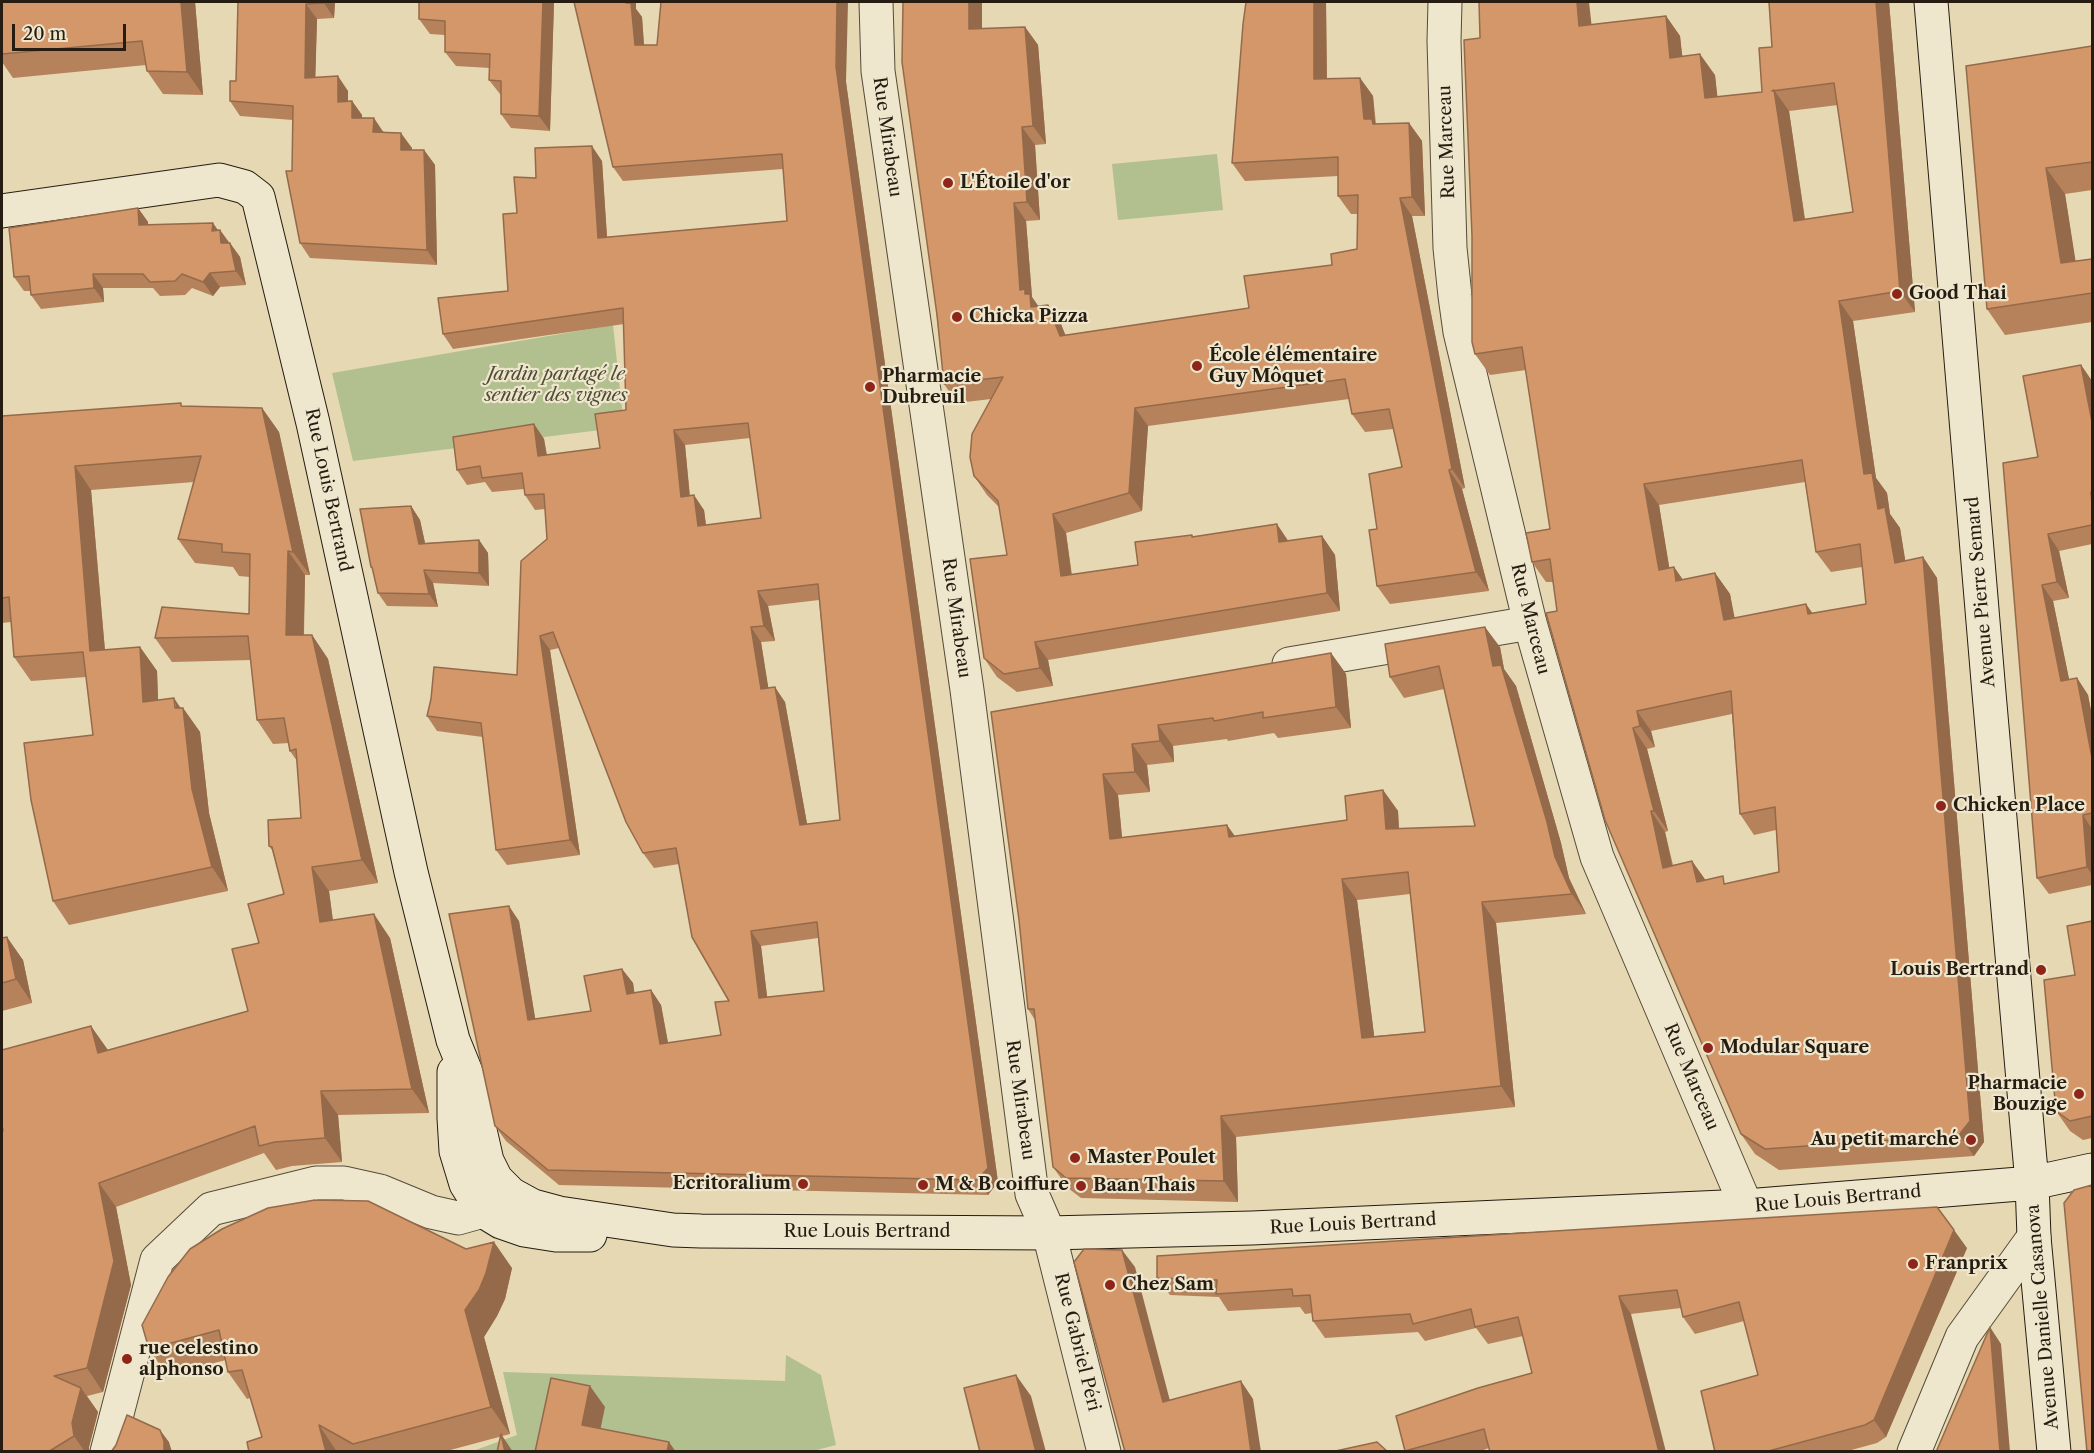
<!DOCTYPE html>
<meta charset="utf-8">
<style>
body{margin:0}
#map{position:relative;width:2094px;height:1453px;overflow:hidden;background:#e5d8b2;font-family:"Libre Caslon Text",serif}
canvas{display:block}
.frame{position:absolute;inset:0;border:3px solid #261c11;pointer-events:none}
.scale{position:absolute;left:12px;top:24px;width:114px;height:27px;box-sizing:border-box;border:3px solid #261c11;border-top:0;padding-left:8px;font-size:18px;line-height:21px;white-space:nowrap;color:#261c11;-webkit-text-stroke:4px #eee6cd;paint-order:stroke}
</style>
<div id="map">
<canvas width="2094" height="1453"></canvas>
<div class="frame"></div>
<div class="scale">20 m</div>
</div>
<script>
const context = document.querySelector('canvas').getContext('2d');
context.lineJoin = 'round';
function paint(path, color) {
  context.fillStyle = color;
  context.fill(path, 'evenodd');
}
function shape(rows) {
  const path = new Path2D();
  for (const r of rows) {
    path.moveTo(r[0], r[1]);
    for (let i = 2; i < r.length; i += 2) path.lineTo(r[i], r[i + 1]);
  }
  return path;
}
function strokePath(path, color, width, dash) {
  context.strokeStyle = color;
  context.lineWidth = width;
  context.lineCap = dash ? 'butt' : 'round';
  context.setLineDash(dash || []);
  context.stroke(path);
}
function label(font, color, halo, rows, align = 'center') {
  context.font = font + ' "Libre Caslon Text",serif';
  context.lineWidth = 4.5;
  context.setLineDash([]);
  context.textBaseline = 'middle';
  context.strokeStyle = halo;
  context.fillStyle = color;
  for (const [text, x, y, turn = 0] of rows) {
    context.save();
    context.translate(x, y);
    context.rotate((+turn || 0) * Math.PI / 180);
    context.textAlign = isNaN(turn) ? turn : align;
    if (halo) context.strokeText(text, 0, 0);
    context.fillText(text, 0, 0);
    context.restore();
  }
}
const green = shape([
 [1217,154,1223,210,1118,220,1112,164],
 [613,325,624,427,353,461,332,373],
 [786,1355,821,1375,836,1445,809,1452,470,1452,517,1435,503,1372,785,1381]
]);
const street = shape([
 [876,2,878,71,967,690,1032,1194,1049,1233,1104,1452],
 [1445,2,1444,41,1450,248,1455,296,1460,332,1530,623,1597,857,1746,1206],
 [1289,664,1530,623],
 [107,1452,157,1260,211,1209,316,1183,344,1183,380,1191,431,1212,458,1218,483,1211],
 [1914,1452,1962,1337,2034,1237]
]);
const secondary = shape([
 [1931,2,1989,693,2032,1183,2034,1237,2054,1452],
 [2,211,219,180,245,187,258,197,313,423,411,872,453,1040,468,1077,487,1161,496,1179,511,1194,533,1206,559,1213,673,1230,701,1231,1049,1233,1252,1228,1746,1206,2032,1183,2092,1170],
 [454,1072,454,1118,456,1151,466,1184,483,1211,501,1222,524,1230,556,1235,590,1235]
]);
const wall = shape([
 [2,2,195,2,203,95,163,94,147,71,146,65,13,78,2,62],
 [238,2,335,2,334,18,317,19,315,77,348,91,348,101,352,101,362,115,362,118,384,132,412,148,411,150,424,150,435,165,437,265,310,258,300,243,292,171,293,120,240,116,230,101,236,81],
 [419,2,554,2,550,131,511,128,501,114,501,95,500,94,489,80,490,68,456,66,445,52,445,35,430,34,419,19],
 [574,2,636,2,636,9,642,17,644,45,846,82,998,1182,988,1195,559,1185,506,1141,495,1126,519,921,535,1019,591,1011,622,969,633,983,634,993,651,990,661,1005,668,1043,721,1035,729,1001,679,864,654,868,643,853,559,648,550,650,580,855,507,865,496,850,483,737,437,731,427,716,517,675,547,539,545,509,535,510,525,495,524,489,492,492,485,482,467,485,457,470,534,424,544,439,547,455,600,448,626,410,624,324,453,349,443,334,508,291,517,213,536,178,602,161,607,237,787,221,783,169,623,181,613,167],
 [750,438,761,518,706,525,704,510,690,496,685,445],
 [819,600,840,820,807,824,785,702,768,688,761,642,775,641,768,606],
 [818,938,824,991,767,997,761,946],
 [903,2,982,2,982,29,1025,27,1038,45,1046,144,1035,145,1040,220,1026,221,1032,297,1038,306,1061,324,1065,335,1249,308,1332,265,1357,249,1358,214,1351,214,1338,196,1338,176,1245,181,1232,163,1246,2,1326,2,1327,79,1360,78,1373,96,1376,124,1409,123,1422,141,1425,216,1412,216,1465,488,1462,489,1489,591,1390,604,1377,586,1377,529,1402,467,1393,429,1365,432,1352,414,1349,399,1148,426,1142,511,1066,533,1072,575,1138,565,1193,537,1289,541,1322,536,1335,555,1340,611,1048,660,1053,686,1017,692,997,677,984,658,1007,555,999,507,987,495,974,476,991,399,957,403,944,384],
 [1889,2,1915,312,1853,321,1876,478,1887,493,1890,514,1900,528,1905,561,1923,557,1937,578,1984,1142,1974,1156,1779,1170,1755,1154,1741,1134,1557,611,1553,582,1546,582,1532,562,1550,529,1526,370,1490,375,1475,354,1480,38,1666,16,1680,36,1682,57,1715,75,1717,97,1762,92,1772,47],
 [1838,105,1853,212,1805,219,1789,111],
 [1805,482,1816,552,1831,572,1862,567,1866,604,1813,613,1734,618,1730,594,1715,573,1683,580,1674,567,1669,568,1659,505],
 [1732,714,1740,814,1754,835,1776,830,1779,872,1728,884,1705,880,1692,861,1673,865,1665,832,1668,831,1647,749,1655,747,1651,731],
 [2092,46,2092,190,2065,194,2075,261,2092,259,2092,322,2005,335,1987,309],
 [138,208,148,222,148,224,220,230,240,257,246,285,220,287,213,296,192,288,185,295,160,296,153,288,103,288,104,302,41,309,31,295,31,291,24,291,14,277],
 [2081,365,2092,381,2092,544,2059,551,2069,598,2053,601,2069,680,2077,678,2088,695,2092,716,2092,885,2049,894,2037,878,2038,457],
 [184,406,262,408,279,432,310,575,305,575,304,635,312,635,328,659,378,883,329,891,333,920,390,938,429,1113,338,1115,342,1162,292,1166,276,1170,264,1153,116,1207,131,1285,103,1392,87,1396,98,1412,89,1447,89,1452,2,1452,3,1131,108,1050,248,1011,259,943,284,894,272,850,269,846,301,818,297,761,290,751,289,743,273,744,257,720,251,660,172,662,155,638,249,614,250,577,239,576,233,567,195,563,178,539,194,482,91,490,105,650,140,647,157,671,158,700,181,708,183,708,200,732,209,813,228,891,69,925,53,901,93,735,86,677,31,681,14,657,11,622,2,623,2,416],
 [411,506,420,520,425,543,479,540,488,553,489,586,433,583,438,607,387,606,378,593,373,570,371,567],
 [1500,647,1504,669,1516,686,1561,843,1569,878,1586,914,1496,923,1515,1107,1236,1137,1238,1202,1081,1198,1068,1188,1053,1167,1035,1020,1028,1009,1019,920,991,712,1331,653,1346,674,1351,728,1278,738,1274,733,1228,741,1227,739,1173,746,1174,762,1147,765,1150,792,1118,795,1122,837,1235,836,1347,820,1383,790,1398,811,1399,829,1475,826,1444,689,1404,698,1390,677],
 [1410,894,1425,1032,1374,1036,1357,900],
 [2092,921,2092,1138,2083,1140,2070,1131,2056,1111,2075,975],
 [2,938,23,960,32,1003,2,1011],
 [1967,1248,1886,1437,1877,1443,1844,1452,1715,1452,1758,1375,1744,1321,1695,1334,1683,1317,1681,1308,1631,1314,1489,1448,1478,1452,1405,1452,1532,1373,1523,1336,1488,1344,1476,1328,1425,1341,1418,1332,1325,1338,1313,1321,1312,1313,1305,1314,1300,1307,1228,1311,1219,1297,1170,1295,1157,1278],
 [466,1249,512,1268,505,1299,497,1316,484,1337,510,1434,443,1452,249,1452,262,1437,250,1398,247,1399,228,1372,226,1360,167,1375,149,1349]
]);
const shadedWall = shape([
 [181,2,195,2,203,95,187,72],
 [324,2,335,2,334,18,324,3],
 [543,2,554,2,550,131,539,116],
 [626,2,636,2,636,9,642,17,645,60,635,45],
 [837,2,848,2,846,82,998,1182,988,1195,977,1180,836,67],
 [969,2,982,2,982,48,969,29],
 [1314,2,1326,2,1327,98,1314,79],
 [1577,2,1589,2,1594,47,1579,26],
 [1876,2,1889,2,1915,312,1900,291],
 [306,4,317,19,315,92,305,78],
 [1666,16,1680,36,1685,79,1670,58],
 [1025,27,1038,45,1046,144,1033,126],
 [1700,54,1715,75,1720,119,1705,98],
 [338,76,348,91,348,116,338,102],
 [1360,78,1373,96,1375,123,1385,137,1364,119],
 [1774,90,1789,111,1808,242,1794,221],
 [352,101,362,115,362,132,352,118],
 [374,118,384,133,373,132],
 [1409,123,1422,141,1425,216,1412,197],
 [1022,127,1035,145,1040,220,1027,202],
 [401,133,412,148,411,165,401,150],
 [592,146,602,161,608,253,598,238],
 [424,150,435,165,437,265,427,250],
 [2046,168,2065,194,2080,289,2061,263],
 [1400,198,1412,216,1465,488,1452,469],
 [1014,203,1026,221,1032,297,1043,313,1044,325,1020,290],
 [138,208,148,222,149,239,139,225],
 [213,223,220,233,220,230,230,244,230,257,212,231],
 [230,243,240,257,246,285,236,271],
 [210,273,220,287,213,296,203,282],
 [93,274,103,288,104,302,94,288],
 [1839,301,1853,321,1876,478,1887,493,1890,514,1900,528,1909,583,1895,563,1864,474],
 [1048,305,1061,324,1073,354,1060,336],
 [2081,365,2092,381,2092,422],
 [262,408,279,432,310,575,293,552],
 [1135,408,1148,426,1142,511,1129,493],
 [534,424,544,439,549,470,538,456],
 [674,430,685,445,691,511,681,497],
 [75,466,91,490,107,675,90,651],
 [1449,470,1462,489,1489,591,1476,572],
 [1644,484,1659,505,1673,590,1659,570],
 [694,495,704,510,708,541,698,526],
 [411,506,420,520,428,557,419,544],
 [1053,514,1066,533,1074,595,1061,576],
 [1277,524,1289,542,1279,542],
 [2048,534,2059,551,2069,598,2057,582],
 [1322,536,1335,555,1340,611,1327,593],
 [479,540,488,553,489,586,479,573],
 [288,551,305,575,303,659,286,635],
 [1923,557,1937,578,1984,1142,1974,1156,1959,1135],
 [1674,567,1688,587,1676,581],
 [424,570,433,583,438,607,429,594],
 [1715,573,1730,594,1739,640,1724,620],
 [2042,585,2053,601,2073,698,2061,681],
 [758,591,768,606,775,641,764,626],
 [1806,604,1821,625,1808,614],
 [751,627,761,642,771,704,761,689],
 [1485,627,1500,647,1504,669,1516,686,1561,843,1569,878,1586,914,1572,894,1555,857,1493,666],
 [312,635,328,659,378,883,362,860],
 [540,636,550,650,580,855,570,840],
 [1035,642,1048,660,1053,686,1040,668],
 [140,647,157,671,159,726,143,702],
 [1331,653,1346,674,1351,728,1336,707],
 [2077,678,2088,695,2092,716,2092,758],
 [775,687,785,702,810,840,800,825],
 [174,698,184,713,183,708,200,732,209,813,228,891,212,867,192,789],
 [1637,711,1651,731,1655,747,1640,726],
 [1158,725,1173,746,1174,762,1160,741],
 [1633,728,1647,749,1668,831,1654,811],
 [1132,744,1147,765,1150,792,1135,772],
 [1103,774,1118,795,1124,859,1110,839],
 [1383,790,1398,811,1400,850,1386,829],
 [1651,811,1665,832,1677,888,1663,868],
 [2083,815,2092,829,2092,875,2087,867],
 [1227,825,1242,846,1229,837],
 [1692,861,1707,882,1697,882],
 [312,867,329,891,336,946,320,922],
 [1342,879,1357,900,1377,1058,1362,1038],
 [1482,902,1496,923,1515,1107,1501,1086],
 [509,906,519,921,538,1035,528,1020],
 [374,914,390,938,429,1113,412,1089],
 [751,931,761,946,769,1012,759,998],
 [7,937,23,960,32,1003,16,979],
 [622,969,633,983,637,1009,627,994],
 [651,990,661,1005,671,1059,660,1044],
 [91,1026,108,1050,98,1053],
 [321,1091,338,1115,342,1162,325,1138],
 [1221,1116,1236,1137,1238,1202,1224,1181],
 [99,1183,116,1207,131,1285,103,1392,87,1368],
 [1954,1230,1967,1248,1886,1437,1874,1420],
 [494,1242,512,1268,505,1299,497,1316,484,1337,510,1434,491,1407,465,1310],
 [1122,1250,1135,1267,1175,1420,1163,1402],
 [1619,1296,1631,1314,1666,1452,1659,1452],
 [1990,1327,2001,1344,2010,1452,2000,1452],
 [1016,1375,1031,1396,1046,1452,1036,1452],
 [1241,1381,1253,1399,1261,1452,1251,1452],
 [590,1386,605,1407,597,1446,582,1425],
 [81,1388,98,1412,89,1447,89,1452,85,1452,74,1436,72,1423],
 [319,1425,337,1452,326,1452],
 [160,1430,169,1442,172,1452,164,1452],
 [501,1434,513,1452,505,1452],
 [669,1442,676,1452,667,1452]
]);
const building = shape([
 [2,2,181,2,187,72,147,71,142,41,2,54,2,2],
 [238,2,324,2,324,3,306,4,305,78,338,76,338,102,352,101,352,118,374,118,373,132,401,133,401,150,424,150,427,250,300,243,286,171,292,171,293,106,230,101,230,81,236,81,238,2],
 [419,2,543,2,539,116,501,114,501,81,489,80,490,54,445,52,445,21,419,19,419,2],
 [574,2,626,2,626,3,631,3,635,45,657,45,661,2,837,2,836,67,988,1168,977,1180,548,1170,495,1126,449,914,509,906,528,1020,591,1011,584,976,622,969,627,994,651,990,660,1044,721,1035,715,1002,729,1001,692,937,676,848,643,853,626,822,553,632,540,636,570,840,496,850,481,723,427,716,431,699,434,667,517,675,521,561,547,539,544,494,525,495,522,473,482,478,480,466,457,470,453,437,534,424,538,456,600,448,595,414,626,410,623,308,443,334,438,298,508,291,503,214,517,213,514,177,536,178,535,148,592,146,598,238,787,221,782,154,613,167,574,2],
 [748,423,761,518,698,526,694,495,681,497,674,430,748,423],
 [818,584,840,820,800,825,775,687,761,689,751,627,764,626,758,591,818,584],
 [817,922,824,991,759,998,751,931,817,922],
 [903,2,969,2,969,29,1025,27,1033,126,1022,127,1027,202,1014,203,1020,290,1025,289,1025,294,1030,294,1031,307,1048,305,1060,336,1249,308,1244,276,1332,265,1331,254,1357,249,1358,195,1338,196,1338,157,1232,163,1243,24,1246,2,1314,2,1314,79,1360,78,1364,119,1372,119,1373,124,1409,123,1412,197,1400,198,1452,469,1449,470,1476,572,1377,586,1369,530,1377,529,1369,474,1402,467,1389,409,1352,414,1345,379,1135,408,1129,493,1053,514,1061,576,1138,565,1135,542,1192,535,1192,537,1277,524,1279,542,1322,536,1327,593,1035,642,1040,668,1004,674,984,658,970,559,1007,555,998,501,974,476,970,457,972,434,1003,377,944,384,937,315,902,62,903,2],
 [1479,2,1577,2,1579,26,1666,16,1670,58,1700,54,1705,98,1762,92,1759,48,1772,47,1769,2,1876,2,1900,291,1839,301,1864,474,1872,473,1878,509,1885,507,1895,563,1923,557,1970,1121,1959,1135,1765,1149,1741,1134,1605,820,1546,613,1557,611,1550,559,1532,562,1526,533,1550,529,1522,347,1475,354,1472,342,1472,236,1464,40,1480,38,1479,2],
 [1834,83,1853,212,1794,221,1774,90,1772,91,1834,83],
 [1802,460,1816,552,1860,544,1866,604,1808,614,1806,604,1724,620,1715,573,1676,581,1674,567,1659,570,1644,484,1802,460],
 [1731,691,1740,814,1775,807,1779,872,1724,884,1723,876,1697,882,1692,861,1663,868,1651,811,1654,811,1633,728,1640,726,1637,711,1731,691],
 [2092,46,2092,162,2046,168,2061,263,2092,259,2092,293,1987,309,1966,66,2092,46],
 [138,208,139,225,213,223,212,231,220,230,221,243,230,243,236,271,210,273,203,282,182,274,175,281,150,282,143,274,93,274,94,288,31,295,29,276,14,277,9,228,138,208],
 [2081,365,2092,422,2092,492,2091,492,2092,503,2092,525,2048,534,2057,582,2042,585,2061,681,2077,678,2092,758,2092,813,2083,815,2087,867,2037,878,2003,463,2038,457,2023,376,2081,365],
 [181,403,181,406,262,408,293,552,288,551,286,635,312,635,362,860,312,867,320,922,374,914,412,1089,321,1091,325,1138,275,1142,259,1146,255,1126,99,1183,114,1261,87,1368,54,1376,81,1388,72,1423,74,1436,48,1452,2,1452,2,1131,3,1131,2,1126,2,1050,91,1026,98,1053,248,1011,232,949,259,943,248,904,284,894,272,847,269,846,268,820,301,818,296,749,290,751,284,718,257,720,248,636,155,638,162,607,249,614,250,554,222,552,222,544,178,539,201,456,75,466,90,651,140,647,143,702,174,698,175,708,183,708,192,789,212,867,53,901,31,800,24,743,93,735,83,652,14,657,9,597,2,598,2,416,181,403],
 [411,506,419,544,479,540,479,573,424,570,429,594,378,593,372,567,371,567,360,509,411,506],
 [1485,627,1493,666,1501,665,1547,822,1555,857,1572,894,1482,902,1501,1086,1221,1116,1224,1181,1066,1178,1053,1167,1034,1009,1028,1009,1019,920,991,712,1331,653,1336,707,1263,718,1263,712,1214,721,1213,718,1158,725,1160,741,1132,744,1135,772,1103,774,1110,839,1227,825,1229,837,1347,820,1345,796,1383,790,1386,829,1475,826,1439,666,1390,677,1385,644,1485,627],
 [1408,872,1425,1032,1362,1038,1342,879,1408,872],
 [2092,921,2092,1116,2070,1121,2056,1111,2044,980,2075,975,2067,926,2092,921],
 [7,937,16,979,2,983,2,938,7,937],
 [2092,1185,2092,1452,2087,1452,2064,1203,2074,1190,2092,1185],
 [315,1200,368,1201,466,1249,494,1242,486,1273,479,1290,465,1310,491,1407,353,1444,319,1425,326,1452,249,1452,247,1442,262,1437,242,1370,228,1372,219,1330,149,1349,142,1325,168,1277,190,1249,222,1229,268,1208,315,1200],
 [1937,1207,1954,1230,1874,1420,1865,1425,1765,1452,1715,1452,1701,1391,1758,1375,1739,1302,1683,1317,1677,1290,1619,1296,1659,1452,1490,1452,1484,1429,1405,1451,1396,1416,1478,1388,1532,1373,1518,1317,1475,1327,1471,1309,1413,1324,1410,1314,1313,1321,1310,1295,1293,1296,1292,1289,1216,1294,1217,1280,1157,1278,1157,1256,1937,1207],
 [1084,1249,1122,1250,1163,1402,1241,1381,1251,1452,1125,1452,1074,1262,1084,1249],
 [1990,1327,2000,1452,1936,1452,1990,1327],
 [1016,1375,1036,1452,980,1452,964,1388,1016,1375],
 [551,1378,590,1386,582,1425,669,1442,667,1452,535,1452,551,1378],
 [127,1415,160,1430,164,1441,164,1452,111,1452,116,1445,127,1415],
 [501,1434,505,1452,497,1452,501,1434],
 [1377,1442,1388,1452,1331,1452,1377,1442]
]);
const markers = [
 [948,183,6,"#8f2418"],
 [1897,294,6,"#8f2418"],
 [957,317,6,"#8f2418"],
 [1197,366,6,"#8f2418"],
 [870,387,6,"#8f2418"],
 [1941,806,6,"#8f2418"],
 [2041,970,6,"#8f2418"],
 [1708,1048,6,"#8f2418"],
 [2079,1094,6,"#8f2418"],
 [1971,1140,6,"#8f2418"],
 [1075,1158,6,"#8f2418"],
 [803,1184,6,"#8f2418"],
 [923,1185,6,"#8f2418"],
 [1081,1186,6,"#8f2418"],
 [1913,1264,6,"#8f2418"],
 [1110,1285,6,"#8f2418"],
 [127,1359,6,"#8f2418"]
];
const streetNames = [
 ["Rue Mirabeau",887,137,82],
 ["Rue Marceau",1447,142,-92],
 ["Rue Louis Bertrand",328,490,78],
 ["Avenue Pierre Semard",1981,592,-95],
 ["Rue Mirabeau",956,618,82],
 ["Rue Marceau",1530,619,76],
 ["Rue Marceau",1691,1077,67],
 ["Rue Mirabeau",1020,1100,82],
 ["Rue Louis Bertrand",1838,1199,-5],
 ["Rue Louis Bertrand",1353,1224,-3],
 ["Rue Louis Bertrand",867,1232],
 ["Avenue Danielle Casanova",2043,1317,-95],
 ["Rue Gabriel Péri",1077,1342,76]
];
const poiNames = [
 ["L'Étoile d'or",960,183],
 ["Good Thai",1909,294],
 ["Chicka Pizza",969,317],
 ["École élémentaire",1209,356],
 ["Guy Môquet",1209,377],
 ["Pharmacie",882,377],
 ["Dubreuil",882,398],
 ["Chicken Place",1953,806],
 ["Louis Bertrand",2029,970,"right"],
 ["Modular Square",1720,1048],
 ["Pharmacie",2067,1084,"right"],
 ["Bouzige",2067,1105,"right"],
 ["Au petit marché",1959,1140,"right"],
 ["Master Poulet",1087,1158],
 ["Ecritoralium",791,1184,"right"],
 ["M & B coiffure",935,1185],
 ["Baan Thais",1093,1186],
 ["Franprix",1925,1264],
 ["Chez Sam",1122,1285],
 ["rue celestino",139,1349],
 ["alphonso",139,1370]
];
const parkNames = [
 ["Jardin partagé le",556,375],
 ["sentier des vignes",556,396]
];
paint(green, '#b2bf8e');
strokePath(street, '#564b39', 35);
strokePath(secondary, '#261c11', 35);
strokePath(street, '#eee6cd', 33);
strokePath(secondary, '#eee6cd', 33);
paint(wall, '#b5825b');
paint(shadedWall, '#946a4a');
paint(building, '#d3976a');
strokePath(building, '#946a4a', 1.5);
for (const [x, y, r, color] of markers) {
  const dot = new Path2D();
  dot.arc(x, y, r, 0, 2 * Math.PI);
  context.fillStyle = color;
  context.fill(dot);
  strokePath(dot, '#eee6cd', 2);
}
label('18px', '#261c11', '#eee6cd', streetNames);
label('bold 18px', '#261c11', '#eee6cd', poiNames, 'left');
label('italic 18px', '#504d36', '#eee6cd', parkNames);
</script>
